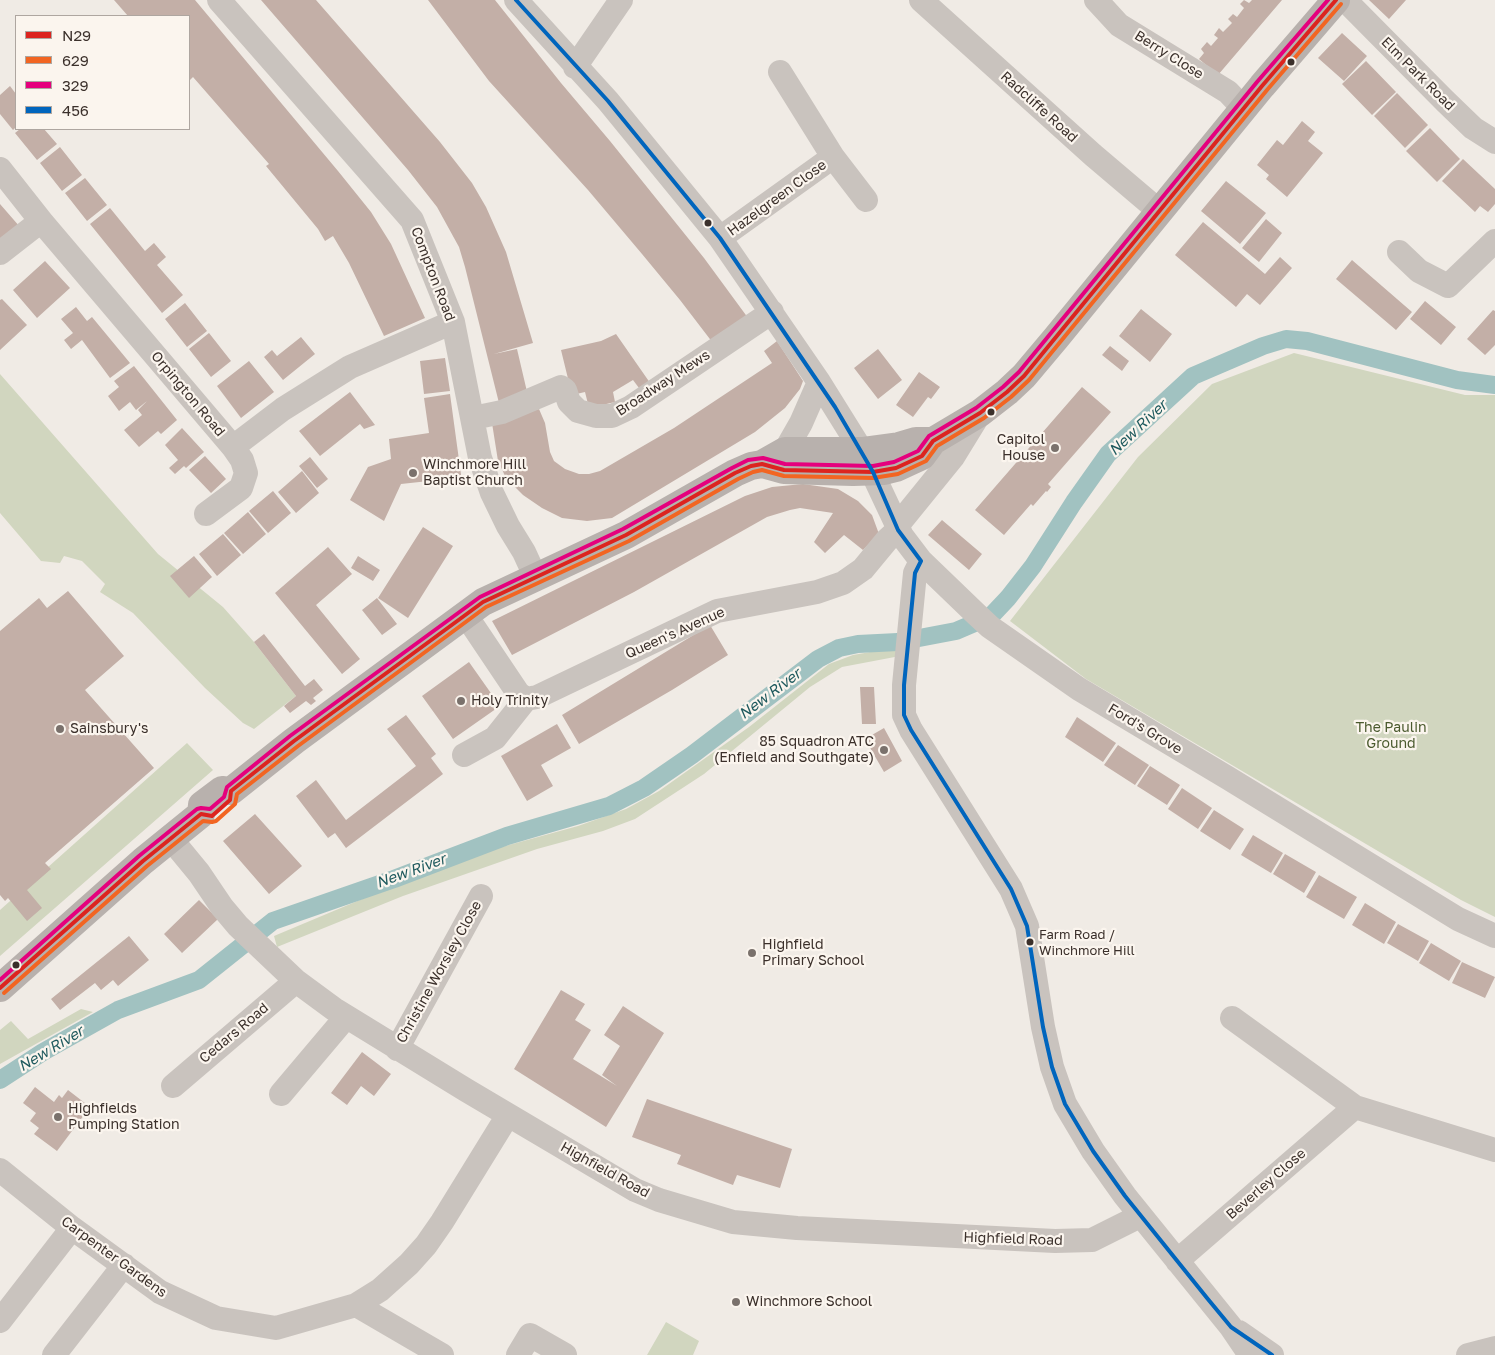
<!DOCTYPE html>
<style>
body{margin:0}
#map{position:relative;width:1495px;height:1355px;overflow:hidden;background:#f0ebe5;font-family:"Golos Text",sans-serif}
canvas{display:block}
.legend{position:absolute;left:15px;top:15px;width:175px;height:115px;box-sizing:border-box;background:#fbf5ee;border:1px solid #aea6a0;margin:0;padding:6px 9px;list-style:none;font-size:15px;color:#3b302b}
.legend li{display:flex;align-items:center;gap:10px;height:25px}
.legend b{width:25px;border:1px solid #aea6a0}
</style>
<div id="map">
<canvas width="1495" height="1355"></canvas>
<ul class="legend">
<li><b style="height:6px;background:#dc241f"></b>N29</li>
<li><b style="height:6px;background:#f26522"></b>629</li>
<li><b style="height:6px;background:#e5007d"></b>329</li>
<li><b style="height:6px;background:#0065bd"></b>456</li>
</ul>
</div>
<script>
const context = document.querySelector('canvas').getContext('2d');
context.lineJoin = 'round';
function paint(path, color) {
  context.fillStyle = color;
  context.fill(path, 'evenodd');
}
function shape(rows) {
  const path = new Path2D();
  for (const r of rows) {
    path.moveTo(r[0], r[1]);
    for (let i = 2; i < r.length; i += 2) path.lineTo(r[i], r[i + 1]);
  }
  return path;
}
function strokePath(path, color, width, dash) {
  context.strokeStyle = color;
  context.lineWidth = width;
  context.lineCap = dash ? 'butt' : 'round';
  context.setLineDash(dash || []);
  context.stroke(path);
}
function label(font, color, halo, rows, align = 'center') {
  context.font = font + ' "Golos Text",sans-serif';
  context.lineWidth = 4.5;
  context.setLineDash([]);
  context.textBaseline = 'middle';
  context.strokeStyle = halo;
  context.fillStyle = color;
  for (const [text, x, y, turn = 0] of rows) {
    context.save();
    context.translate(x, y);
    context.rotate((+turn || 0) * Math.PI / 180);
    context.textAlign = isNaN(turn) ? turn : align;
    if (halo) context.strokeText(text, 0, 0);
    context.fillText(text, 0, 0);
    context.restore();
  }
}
const green = shape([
 [1294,353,1465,395,1495,395,1495,917,1461,900,1086,679,1010,621,1138,457,1212,384],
 [0,374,158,554,223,607,254,642,296,696,254,729,243,723,205,688,133,613,100,592,105,584,82,561,64,556,60,563,41,561,0,513],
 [899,647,900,656,842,667,810,687,704,774,635,819,603,831,537,849,403,896,277,947,274,936,429,871,498,848,578,826,626,809,659,791,749,727,829,664,853,655],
 [187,743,213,770,0,956,0,910],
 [81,1009,93,1012,0,1064,0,1030,11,1021,28,1039],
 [666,1322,699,1341,693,1355,647,1355]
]);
const canal = shape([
 [0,1080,43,1052,118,1010,199,980,273,921,394,879,507,836,609,806,644,788,692,755,818,659,839,648,858,644,898,642,956,631,991,616,1008,598,1033,566,1074,502,1108,454,1193,376,1263,346,1286,339,1307,341,1457,380,1495,385]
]);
const building = shape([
 [114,0,195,0,338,171,371,212,391,244,425,318,384,336,349,263,333,236,325,241,318,229,266,166,269,164,193,77,189,81,189,16,128,16],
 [261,0,316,0,440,142,472,183,486,207,506,252,533,343,494,354,517,349,528,396,499,403,465,267,459,247,437,207,408,170],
 [428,0,495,0,561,83,610,141,704,258,751,322,716,347,680,300,642,254,588,190,489,81],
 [1244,0,1249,3,1252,0,1282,0,1218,75,1199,59,1204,53,1201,49,1207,42,1211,46,1218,38,1214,35,1219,28,1223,32,1232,23,1228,19,1233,14,1237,17,1244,8,1240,4],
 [1369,0,1406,0,1389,19],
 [1342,33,1367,56,1344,81,1318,58],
 [1366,61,1396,92,1372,115,1342,84],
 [10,86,16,94,16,127,13,130,0,114,0,95],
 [1397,93,1428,125,1405,148,1374,116],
 [1302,121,1315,132,1308,141,1323,153,1287,197,1266,179,1269,175,1257,165,1277,140,1283,145],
 [1430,128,1460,159,1437,182,1406,151],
 [20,129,44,129,57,144,37,160,15,133],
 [60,147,82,175,62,191,40,163],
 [1463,159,1495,189,1495,204,1488,212,1480,206,1475,212,1442,181],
 [85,178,107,205,87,221,65,193],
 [1226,181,1266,213,1240,244,1201,211],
 [0,204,20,227,0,244],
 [110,208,145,251,154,243,166,257,157,265,183,295,162,313,90,224],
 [1266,219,1282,233,1259,262,1242,248],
 [1203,222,1265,274,1280,257,1292,268,1260,305,1247,294,1236,307,1175,255],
 [1352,260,1412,312,1396,330,1336,279],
 [45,261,70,288,37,318,13,290],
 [2,299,27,325,0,350,0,300],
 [1425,301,1456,327,1441,345,1410,319],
 [185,303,207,331,187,347,165,319],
 [76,307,87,321,92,317,130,363,110,378,82,340,71,349,64,340,73,333,61,319],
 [1141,309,1172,334,1150,362,1119,336],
 [1493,310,1495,311,1495,345,1485,355,1467,339],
 [209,333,231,361,211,377,189,349],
 [616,334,655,390,645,396,633,380,613,392,615,402,589,408,585,392,572,395,561,350,601,341],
 [301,337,315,354,283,380,264,357,272,350,277,356],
 [777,341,803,381,800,389,785,408,755,432,612,518,587,521,562,518,542,508,523,495,506,478,498,461,492,423,539,409,545,423,550,452,554,461,565,469,579,474,589,474,600,471,674,428,772,363,764,351],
 [1110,346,1129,361,1122,371,1102,355],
 [878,349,902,380,878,399,854,368],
 [445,358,450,391,424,394,420,361],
 [249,361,274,392,241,418,217,386],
 [134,366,177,420,161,434,158,431,139,447,124,430,142,415,138,410,147,401,136,410,130,402,119,411,108,396,119,387,114,381],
 [919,372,940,387,931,399,928,397,913,417,896,405],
 [1082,387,1111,412,1048,484,1051,487,1047,492,1046,491,1033,506,1031,504,1004,535,975,510],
 [350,392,375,425,364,429,360,424,320,456,299,431],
 [450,394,462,482,442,485,438,480,401,484,384,521,350,500,368,467,391,459,389,439,429,433,424,398],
 [182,428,204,452,186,468,184,466,175,474,169,468,178,460,165,445],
 [205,456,226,479,211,493,189,470],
 [310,457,328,479,317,488,299,466],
 [302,471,319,493,296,513,278,492],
 [803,484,838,489,858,501,872,515,879,534,863,550,844,535,825,553,814,542,833,513,800,508,790,510,767,517,634,592,512,655,492,621,745,496,772,487],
 [273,491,291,513,268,533,249,511],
 [248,512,266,534,243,554,224,533],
 [942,520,982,554,969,570,928,535],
 [423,527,453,546,408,618,378,598],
 [223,534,241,555,217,576,199,554],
 [328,547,352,574,316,605,360,659,342,674,275,593],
 [194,556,212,577,189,598,170,576],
 [358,556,380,570,373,581,351,568],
 [68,591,124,656,85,690,154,768,45,863,51,869,27,890,42,908,27,921,8,898,5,901,0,895,0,631,39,598,47,608],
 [377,598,397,624,382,635,362,610],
 [710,625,728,655,672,690,579,744,562,715],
 [264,634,305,686,314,679,323,690,313,698,316,701,311,705,306,701,290,713,284,706,296,696,254,642],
 [469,662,500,706,453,739,422,696],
 [860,687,874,687,876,724,862,724],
 [406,715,436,754,431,758,443,774,346,848,335,833,328,838,296,796,316,780,346,820,416,766,387,729],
 [1077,717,1116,743,1103,762,1065,737],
 [557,724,571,748,541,765,553,786,527,801,501,756],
 [884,728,902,761,884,772,865,739],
 [1118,745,1149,765,1135,785,1104,765],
 [1150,766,1180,785,1167,805,1137,786],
 [1182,788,1212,808,1198,829,1168,809],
 [1214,810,1244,829,1230,850,1200,831],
 [255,814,302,866,269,894,223,841],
 [1253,835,1283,853,1271,873,1241,855],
 [1285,854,1316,872,1304,893,1273,874],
 [1319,875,1357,897,1344,919,1306,897],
 [199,900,218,919,182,953,164,934],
 [1365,903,1396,922,1384,944,1352,925],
 [1398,924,1429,941,1418,961,1387,943],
 [129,936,149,960,118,986,113,980,101,990,95,983,60,1010,51,999],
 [1431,943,1461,961,1449,981,1419,963],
 [1462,962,1495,977,1485,998,1452,983],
 [561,990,585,1004,575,1020,591,1030,573,1059,617,1086,602,1075,620,1046,604,1035,623,1006,664,1033,606,1127,514,1069],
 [362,1052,391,1074,374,1096,361,1086,347,1105,331,1093],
 [35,1087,54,1102,59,1095,62,1098,68,1090,90,1107,57,1151,34,1134,39,1128,30,1121,36,1113,23,1103],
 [647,1099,792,1149,780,1188,737,1175,733,1185,677,1164,681,1155,632,1137]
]);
const minor = shape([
 [219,0,412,220,453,322,480,458,492,493,508,526,524,552,535,576],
 [516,0,608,101,720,238,819,382,862,451,902,536,921,561,974,612,990,627,1079,689,1228,778,1458,919,1495,936],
 [921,0,1093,155,1159,211],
 [1096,0,1119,25,1228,92,1243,108],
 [1345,0,1445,101,1473,128,1495,142],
 [575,67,621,0],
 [780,72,833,157,866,200],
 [0,169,41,221,233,447,283,409,350,367,453,322],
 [720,238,833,157],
 [1399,252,1419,271,1448,286,1495,241],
 [0,253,41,221],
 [473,418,502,412,561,387,565,390,569,402,578,411,596,416,612,416,631,407,772,312],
 [785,451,801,423,819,382],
 [206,514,241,488,246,473,242,460,233,447],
 [897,526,953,457,980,413],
 [921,561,915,573,904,685,904,715,911,730,1011,889,1027,926,1043,1027,1052,1067,1065,1104,1093,1151,1125,1196,1231,1327,1250,1355],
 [465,614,518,693,526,699,537,697,717,611,817,592,843,583,863,569,887,540,898,530],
 [464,755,495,738,526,699],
 [171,839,199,873,222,907,238,926,296,981,334,1009,466,1090,635,1190,659,1200,733,1222,797,1228,1055,1241,1092,1240,1140,1216],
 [1232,1018,1355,1107,1495,1150],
 [397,1049,481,896],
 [173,1086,296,981],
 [281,1094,346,1017],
 [0,1170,72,1228,160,1292,216,1318,276,1328,356,1305,380,1290,409,1264,426,1245,442,1222,508,1115],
 [1177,1261,1355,1107],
 [356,1305,442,1355],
 [0,1321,72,1228],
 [1239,1332,1272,1355],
 [54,1355,124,1265],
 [518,1355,530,1335,565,1355],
 [1468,1355,1495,1348]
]);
const major = shape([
 [766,465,784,470,853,472,884,471,896,468,922,456,933,441,980,413,1007,392,1024,376,1056,338,1262,86,1336,0],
 [0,988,143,861,201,814,202,805,222,790,231,791,294,741,483,602,626,535,735,473,751,466,762,464,785,451,862,451,899,446,916,441,933,441]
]);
const bus1 = shape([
 [0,988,143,861,201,814,212,816,230,800,231,791,294,741,483,602,626,535,735,473,751,466,762,464,784,470,873,472,896,468,922,456,933,441,980,413,1007,392,1024,376,1262,86,1336,0]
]);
const bus2 = shape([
 [4,993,147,866,203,821,212,822,216,821,235,804,237,794,298,746,486,607,629,541,738,479,753,472,762,470,784,476,873,478,898,474,926,461,937,446,984,418,1011,397,1029,380,1267,90,1341,4]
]);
const bus3 = shape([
 [0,980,139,856,197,809,201,808,210,809,224,797,227,787,290,736,480,597,623,529,732,468,748,460,763,458,785,464,873,466,894,462,918,451,929,436,976,408,1003,387,1019,372,1257,82,1328,0]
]);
const bus4 = shape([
 [516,0,608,101,720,238,835,407,873,472,898,530,921,561],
 [921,561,915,573,904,685,904,715,911,730,1011,889,1027,926,1043,1027,1052,1067,1065,1104,1093,1151,1125,1196,1207,1298,1231,1327,1272,1355]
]);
const markers = [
 [1291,62,4.5,"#3b302b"],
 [708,223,4.5,"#3b302b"],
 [991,412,4.5,"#3b302b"],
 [1055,448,5,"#7a716c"],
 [413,473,5,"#7a716c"],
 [461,701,5,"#7a716c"],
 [60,729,5,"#7a716c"],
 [884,750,5,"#7a716c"],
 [1030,942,4.5,"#3b302b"],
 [752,953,5,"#7a716c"],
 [16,965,4.5,"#3b302b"],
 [58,1117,5,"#7a716c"],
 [736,1302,5,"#7a716c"]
];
const busNames = [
 ["Farm Road /",1039,935],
 ["Winchmore Hill",1039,951]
];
const streetNames = [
 ["Berry Close",1169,55,32],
 ["Elm Park Road",1418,74,45],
 ["Radcliffe Road",1039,107,42],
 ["Hazelgreen Close",777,198,-36],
 ["Compton Road",433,274,69],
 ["Broadway Mews",663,383,-33],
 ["Orpington Road",188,394,50],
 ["Queen's Avenue",675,633,-24],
 ["Ford's Grove",1145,729,31],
 ["Christine Worsley Close",439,972,-61],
 ["Cedars Road",234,1033,-40],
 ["Highfield Road",605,1170,29],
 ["Beverley Close",1266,1184,-41],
 ["Highfield Road",1013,1239,2],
 ["Carpenter Gardens",114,1257,36]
];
const poiNames = [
 ["Capitol",1045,440,"right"],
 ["House",1045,456,"right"],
 ["Winchmore Hill",423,465],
 ["Baptist Church",423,481],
 ["Holy Trinity",471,701],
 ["Sainsbury's",70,729],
 ["85 Squadron ATC",874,742,"right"],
 ["(Enfield and Southgate)",874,758,"right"],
 ["Highfield",762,945],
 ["Primary School",762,961],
 ["Highfields",68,1109],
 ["Pumping Station",68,1125],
 ["Winchmore School",746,1302]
];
const parkNames = [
 ["The Paulin",1391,728],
 ["Ground",1391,744]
];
const waterNames = [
 ["New River",1138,428,-43],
 ["New River",770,694,-37],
 ["New River",411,871,-20],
 ["New River",51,1049,-31]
];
paint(green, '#d1d6bf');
strokePath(canal, '#a1c2c1', 18);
paint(building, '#c3afa7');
strokePath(minor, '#c9c3be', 24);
strokePath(major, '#b8b1ad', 28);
strokePath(bus1, '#dc241f', 4);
strokePath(bus2, '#f26522', 4);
strokePath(bus3, '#e5007d', 4);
strokePath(bus4, '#0065bd', 4);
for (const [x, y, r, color] of markers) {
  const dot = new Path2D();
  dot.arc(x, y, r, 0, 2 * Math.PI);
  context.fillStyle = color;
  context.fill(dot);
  strokePath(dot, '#fbf5ee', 2);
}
label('13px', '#3b302b', '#fbf5ee', busNames, 'left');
label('14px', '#3b302b', '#fbf5ee', streetNames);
label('14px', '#3b302b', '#fbf5ee', poiNames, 'left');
label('14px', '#4a5a2e', '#fbf5ee', parkNames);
label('italic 15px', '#1f5a5e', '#fbf5ee', waterNames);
</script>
